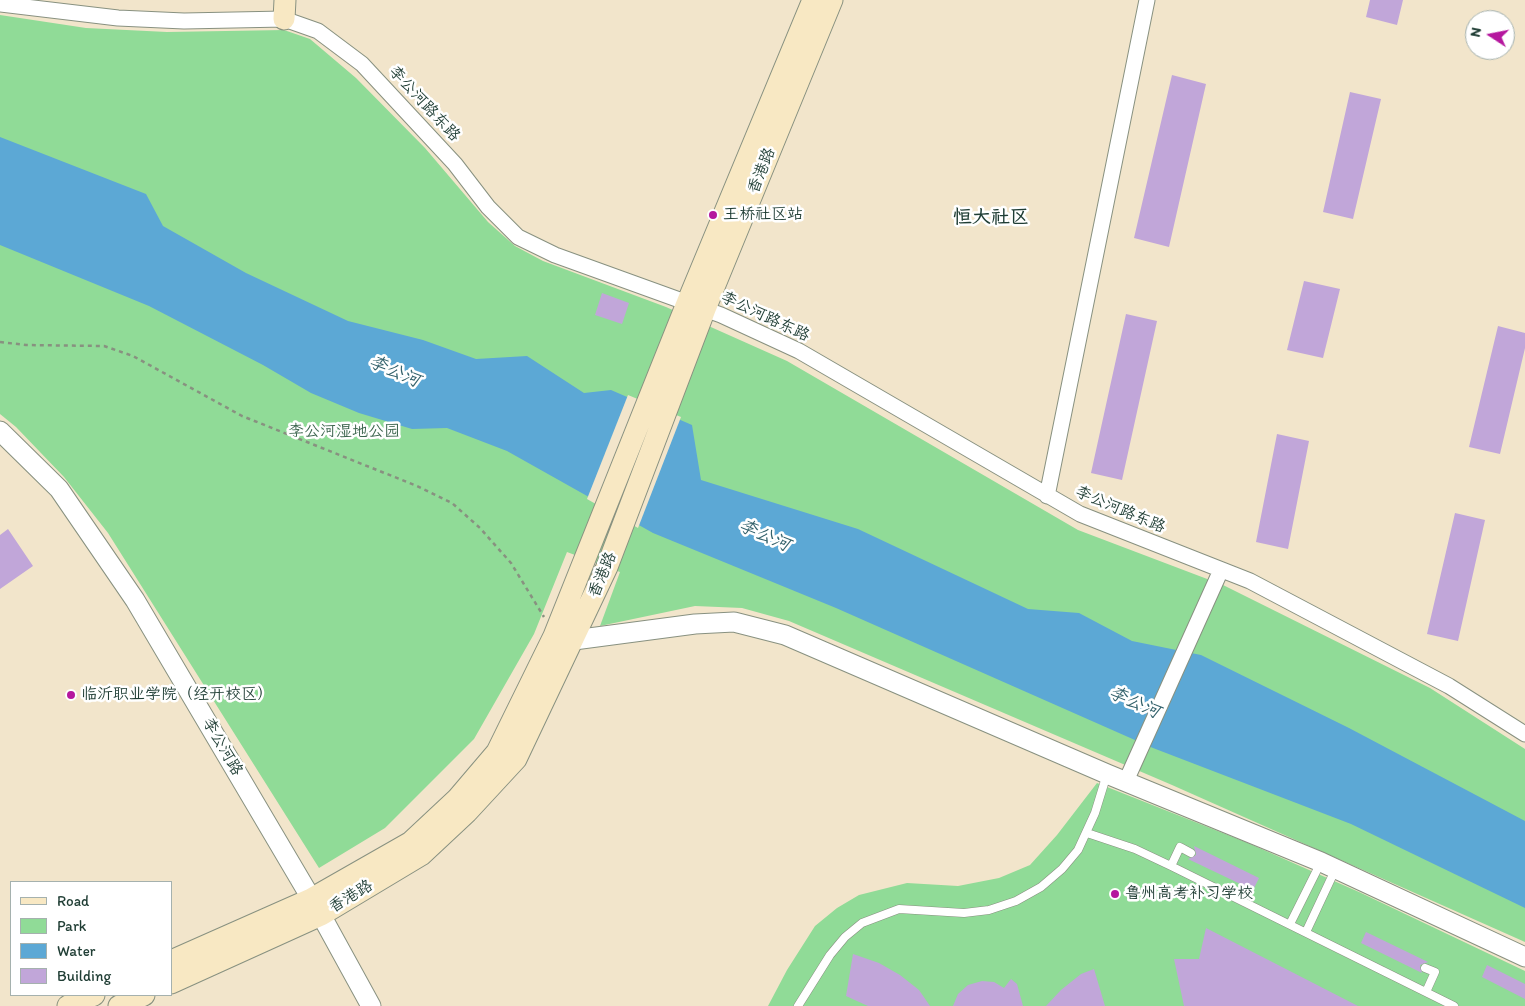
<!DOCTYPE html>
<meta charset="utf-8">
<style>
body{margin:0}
#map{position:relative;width:1525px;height:1006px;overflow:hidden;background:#f2e5cb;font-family:Itim,sans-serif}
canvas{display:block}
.legend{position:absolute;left:10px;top:881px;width:162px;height:115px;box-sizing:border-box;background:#fff;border:1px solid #a5b1ae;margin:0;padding:6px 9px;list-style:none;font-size:15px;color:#1f3d34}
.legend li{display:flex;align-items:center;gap:10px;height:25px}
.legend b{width:25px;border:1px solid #a5b1ae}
.north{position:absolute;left:1465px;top:10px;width:50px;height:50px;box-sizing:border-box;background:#fff;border:1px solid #a5b1ae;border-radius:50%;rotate:281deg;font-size:14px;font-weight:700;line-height:20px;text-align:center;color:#1f3d34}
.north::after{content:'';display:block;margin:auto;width:18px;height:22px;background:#b5179e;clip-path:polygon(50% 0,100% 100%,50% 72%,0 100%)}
</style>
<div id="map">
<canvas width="1525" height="1006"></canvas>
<ul class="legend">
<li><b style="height:6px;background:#f8e8c3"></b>Road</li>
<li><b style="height:14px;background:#90db97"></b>Park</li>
<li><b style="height:14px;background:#5ca8d5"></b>Water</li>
<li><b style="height:14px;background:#c1a6d9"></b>Building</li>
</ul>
<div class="north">N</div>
</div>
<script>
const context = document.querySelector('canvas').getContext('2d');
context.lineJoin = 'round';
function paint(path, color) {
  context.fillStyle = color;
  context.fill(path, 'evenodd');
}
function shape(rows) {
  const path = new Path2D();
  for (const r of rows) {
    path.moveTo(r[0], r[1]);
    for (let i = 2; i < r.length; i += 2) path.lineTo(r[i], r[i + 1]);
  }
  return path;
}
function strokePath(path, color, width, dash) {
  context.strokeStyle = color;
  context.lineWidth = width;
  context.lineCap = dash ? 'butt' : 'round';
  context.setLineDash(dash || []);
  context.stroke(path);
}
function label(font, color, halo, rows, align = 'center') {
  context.font = font + ' Itim,"LXGW WenKai TC",sans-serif';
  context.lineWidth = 5;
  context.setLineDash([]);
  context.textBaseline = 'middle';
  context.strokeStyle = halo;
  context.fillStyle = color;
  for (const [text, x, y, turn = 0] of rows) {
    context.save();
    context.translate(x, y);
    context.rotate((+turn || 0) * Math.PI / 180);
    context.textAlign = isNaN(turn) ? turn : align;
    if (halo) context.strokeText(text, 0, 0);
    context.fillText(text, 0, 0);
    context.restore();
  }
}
const green = shape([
 [0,15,86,28,167,32,284,30,310,39,356,78,425,148,488,222,515,246,543,261,666,307,787,361,1078,530,1223,585,1430,688,1525,749,1525,942,1172,785,789,621,742,608,695,606,600,626,620,572,567,552,534,634,474,739,385,828,319,868,108,533,64,477,16,427,0,414],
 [1097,783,1248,843,1359,892,1525,971,1525,1006,768,1006,787,970,815,926,837,908,859,895,907,883,958,886,999,878,1030,865,1057,835]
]);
const water = shape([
 [0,137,146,194,163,226,246,273,348,321,423,340,476,359,527,356,584,393,611,390,692,425,701,480,858,529,1028,609,1079,613,1132,641,1201,655,1349,728,1525,821,1525,908,1351,824,1153,748,836,608,653,533,507,451,447,428,412,429,359,413,311,393,263,365,149,306,0,245]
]);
const pier = shape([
 [628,395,681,417,638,528,587,499]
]);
const building = shape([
 [1370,0,1403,0,1397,25,1366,17],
 [1172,75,1206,84,1169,247,1134,238],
 [1350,92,1381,99,1353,219,1323,212],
 [1304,281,1340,289,1323,358,1287,350],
 [602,293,629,303,622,324,595,315],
 [1126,314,1157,321,1122,480,1091,473],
 [1498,326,1525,333,1525,348,1500,454,1469,447],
 [1277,434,1309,441,1288,549,1256,542],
 [1455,513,1485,520,1458,641,1427,634],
 [8,529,33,566,0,589,0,535],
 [1194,846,1259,878,1253,890,1188,859,1196,855],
 [1206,928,1358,1006,1184,1006,1174,959,1199,959],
 [1366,932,1428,962,1420,965,1422,973,1361,943],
 [853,954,879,963,900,975,919,990,930,1006,868,1006,846,996],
 [1487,965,1525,984,1525,999,1482,977],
 [1094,969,1105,1006,1046,1006,1061,990,1081,974],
 [1011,979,1017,984,1023,1006,953,1006,958,994,968,985,982,981,994,982,1004,988]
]);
const path = shape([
 [0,342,26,345,104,346,133,356,242,416,417,486,452,503,480,528,511,563,544,617]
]);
const service = shape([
 [1087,833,1135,849,1171,866,1454,1006],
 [1171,866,1180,847,1191,853],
 [1290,924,1321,862],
 [1306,932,1336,868],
 [1425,968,1435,972,1426,992],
 [798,1006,830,955,845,937,862,923,899,909,964,913,989,910,1016,901,1041,887,1062,869,1078,850,1095,813,1107,774]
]);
const minor = shape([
 [0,4,118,18,184,21,284,19,318,31,362,64,455,164,488,207,518,237,555,255,721,315,799,351,1080,514,1250,581,1449,686,1525,734],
 [1047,496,1147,0],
 [1126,781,1221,570]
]);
const tertiary = shape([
 [0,431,59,489,135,600,321,915,371,1006],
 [574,640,695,624,734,622,785,635,1107,774,1321,862,1525,957]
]);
const secondary = shape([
 [284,19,285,0],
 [171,961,311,899,411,842,457,799,497,752,554,636,688,301,813,0],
 [171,983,321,915,421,855,467,812,516,759,607,567,705,309,832,0],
 [68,1006,94,995],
 [119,1006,144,995]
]);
const markers = [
 [713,215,5,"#b5179e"],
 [71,695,5,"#b5179e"],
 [1115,894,5,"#b5179e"]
];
const streetNames = [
 ["李公河路东路",424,104,47],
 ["香港路",762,171,-68],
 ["李公河路东路",765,317,25],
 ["李公河路东路",1120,510,23],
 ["香港路",603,575,-67],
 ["李公河路",222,747,60],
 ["香港路",351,897,-31]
];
const poiNames = [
 ["王桥社区站",723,215],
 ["临沂职业学院（经开校区）",81,695],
 ["鲁州高考补习学校",1125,894]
];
const parkNames = [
 ["李公河湿地公园",344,432]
];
const waterNames = [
 ["李公河",394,372,23],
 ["李公河",764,536,24],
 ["李公河",1134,703,24]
];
const quarterNames = [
 ["恒大社区",991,218]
];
paint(green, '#90db97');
paint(water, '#5ca8d5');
paint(pier, '#f2e5cb');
paint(building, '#c1a6d9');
strokePath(service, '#889180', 9);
strokePath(minor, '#889180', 17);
strokePath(tertiary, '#889180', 21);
strokePath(secondary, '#889180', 23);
strokePath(path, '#889180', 2.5, [4, 4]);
strokePath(service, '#fff', 8);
strokePath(minor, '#fff', 15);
strokePath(tertiary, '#fff', 19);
strokePath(secondary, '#f8e8c3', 21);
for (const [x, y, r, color] of markers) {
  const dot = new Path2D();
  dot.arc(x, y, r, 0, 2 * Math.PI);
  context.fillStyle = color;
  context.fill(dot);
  strokePath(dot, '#fff', 2);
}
label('16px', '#1f3d34', '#fff', streetNames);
label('16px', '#1f3d34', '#fff', poiNames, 'left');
label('16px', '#3b644d', '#fff', parkNames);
label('italic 18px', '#34626c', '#fff', waterNames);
label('bold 19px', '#1f3d34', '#fff', quarterNames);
</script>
